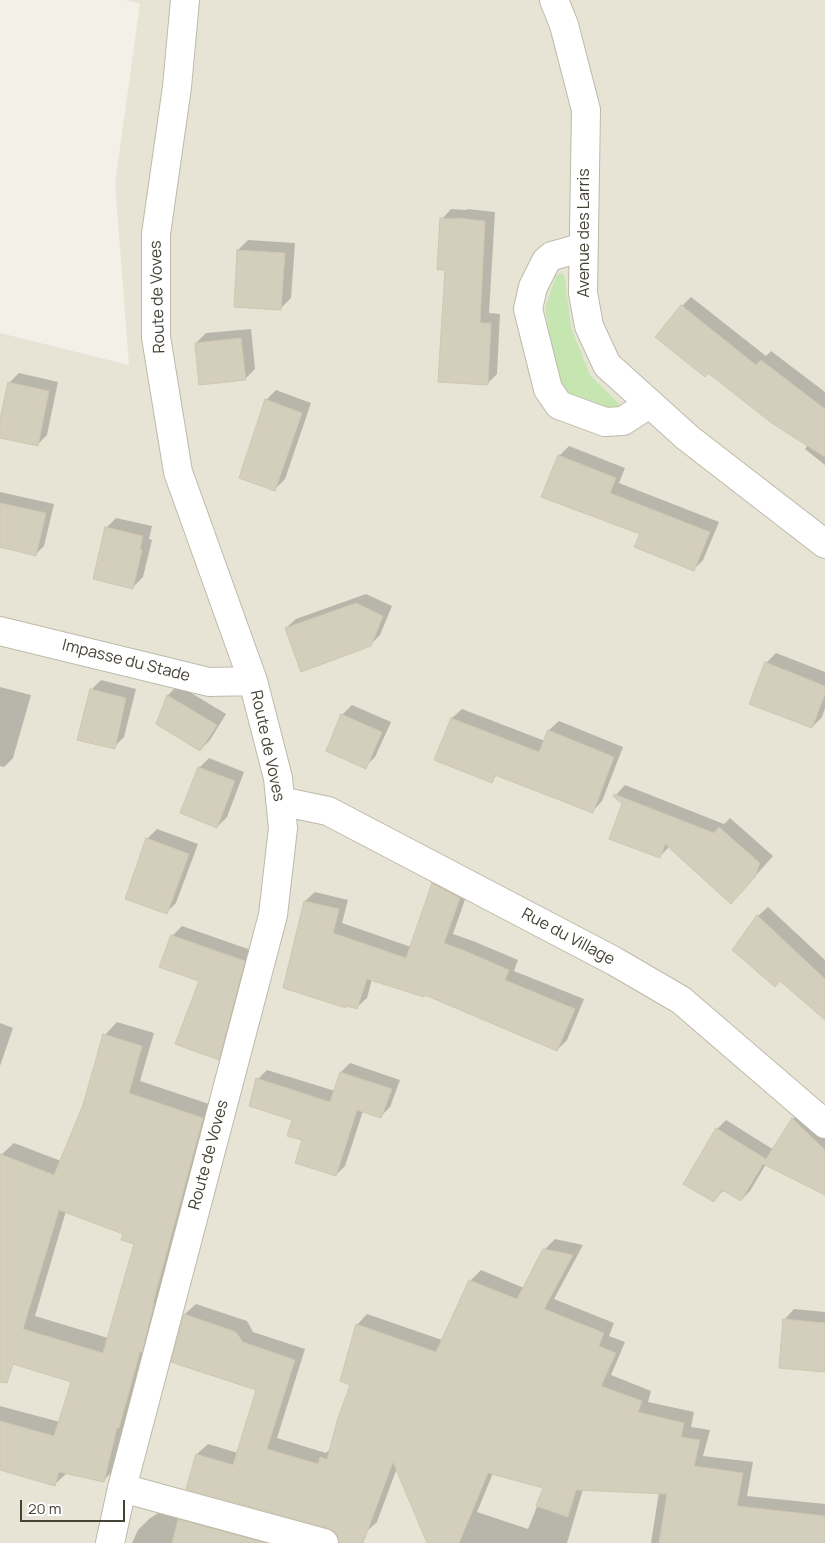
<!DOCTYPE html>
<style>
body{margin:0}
#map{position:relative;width:825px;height:1543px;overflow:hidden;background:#f3f1e7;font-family:Manrope,sans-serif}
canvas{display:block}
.scale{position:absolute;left:20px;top:1500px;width:105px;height:22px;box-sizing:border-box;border:2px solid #464236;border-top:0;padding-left:6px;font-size:15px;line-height:18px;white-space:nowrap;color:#464236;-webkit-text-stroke:4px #fff;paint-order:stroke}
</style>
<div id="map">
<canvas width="825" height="1543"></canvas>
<div class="scale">20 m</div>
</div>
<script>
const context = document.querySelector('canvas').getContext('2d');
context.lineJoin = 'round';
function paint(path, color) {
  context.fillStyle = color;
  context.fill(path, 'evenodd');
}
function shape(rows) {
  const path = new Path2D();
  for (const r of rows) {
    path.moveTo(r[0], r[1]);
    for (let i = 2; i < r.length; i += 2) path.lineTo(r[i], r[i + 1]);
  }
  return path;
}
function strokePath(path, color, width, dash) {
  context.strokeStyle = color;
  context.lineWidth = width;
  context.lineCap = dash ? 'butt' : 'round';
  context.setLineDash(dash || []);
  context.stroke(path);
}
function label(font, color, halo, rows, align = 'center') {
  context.font = font + ' Manrope,sans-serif';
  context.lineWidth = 4;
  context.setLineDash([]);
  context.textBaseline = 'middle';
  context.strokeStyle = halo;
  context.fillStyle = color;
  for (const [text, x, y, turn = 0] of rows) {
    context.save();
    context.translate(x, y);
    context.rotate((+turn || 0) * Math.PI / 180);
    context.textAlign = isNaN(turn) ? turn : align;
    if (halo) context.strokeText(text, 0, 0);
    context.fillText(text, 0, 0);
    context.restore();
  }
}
const residential = shape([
 [125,0,825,0,825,1543,0,1543,0,333,129,365,115,183,140,4]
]);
const green = shape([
 [562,273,565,278,571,327,590,375,621,406,622,411,610,413,577,399,559,384,545,309,556,275]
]);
const shadow = shape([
 [451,209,466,210,468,209,495,212,489,313,500,314,497,374,487,384,446,268,442,219],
 [248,240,295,243,291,298,281,308,238,250],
 [691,297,766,356,771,351,825,392,825,465,805,449,808,445,682,306],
 [251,329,255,369,245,379,196,343,206,333],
 [19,373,58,382,47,435,38,444,0,436,0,424,10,382],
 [276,390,311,403,285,479,275,489,266,400],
 [569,446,625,468,619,483,719,522,703,560,693,570,641,533,559,456],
 [0,492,54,504,44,546,36,554,0,545],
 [116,518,152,526,149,539,152,540,143,577,133,587,106,528],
 [366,594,392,606,380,635,370,645,286,628,296,619],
 [776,653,825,672,825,708,822,717,812,727,766,663],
 [101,680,136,689,124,737,114,747,91,690],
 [178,685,226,714,210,740,200,750,158,723,168,695],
 [0,687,31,695,13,758,4,767,0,766],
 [352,705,391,722,375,757,365,767,327,750,342,715],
 [462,709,545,741,549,730,559,721,623,747,602,801,593,811,498,774,491,781,436,759,452,718],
 [209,758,244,772,227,817,217,827,199,768],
 [625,785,724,824,730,818,773,856,741,892,670,846,660,856,624,804,615,796],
 [157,829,198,844,176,903,166,913,147,839],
 [442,874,469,888,453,934,473,941,518,960,514,971,584,999,567,1040,557,1050,425,994,372,979,367,998,357,1007,305,901,315,892,348,900,342,923,411,947,433,884],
 [768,907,825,960,825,1018,758,916],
 [182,926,254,951,228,1049,218,1059,200,980,172,936],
 [117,1022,154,1033,140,1081,215,1106,116,1468,104,1480,67,1473,55,1484,0,1469,0,1406,60,1422,73,1381,0,1360,0,1160,1,1155,14,1143,61,1161,84,1105,105,1035],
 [66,1211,125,1233,135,1243,108,1338,35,1316],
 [0,1023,13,1028,0,1066],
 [350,1063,400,1080,390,1107,381,1116,363,1111,345,1166,336,1175,304,1139,294,1119,258,1079,267,1070,335,1091,341,1072],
 [801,1110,825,1132,825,1193,766,1164,750,1191,741,1200,724,1190,714,1200,685,1183,717,1129,726,1120,774,1150,793,1119],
 [555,1239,583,1245,554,1299,614,1323,609,1336,625,1342,611,1375,651,1391,648,1402,694,1412,691,1427,710,1430,703,1456,753,1462,747,1496,825,1504,825,1543,651,1543,659,1492,583,1489,567,1543,428,1543,397,1468,377,1522,354,1543,340,1543,340,1538,336,1531,197,1454,208,1444,238,1453,257,1389,173,1361,185,1314,196,1304,247,1321,253,1332,305,1349,277,1438,326,1453,331,1448,351,1384,357,1325,367,1314,442,1340,470,1281,481,1270,524,1288,544,1250],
 [493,1473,545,1487,528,1529,477,1512],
 [794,1309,825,1312,825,1370,780,1367,785,1319],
 [161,1511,313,1543,132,1543,138,1530,149,1519]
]);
const building = shape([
 [440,218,456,219,457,218,485,221,480,323,491,323,488,385,438,382,445,270,437,270,440,218],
 [237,250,285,253,281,310,234,307,237,250],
 [681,305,756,365,761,360,825,409,825,457,773,424,708,373,705,377,655,337,681,305],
 [241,338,246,380,199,385,195,343,241,338],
 [8,382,49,391,38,446,0,438,0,419,8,382],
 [265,399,302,413,275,491,239,478,265,399],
 [558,455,616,478,610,493,710,532,694,571,634,547,640,534,541,497,558,455],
 [0,503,46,513,36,556,0,547,0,503],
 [105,527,143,536,140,549,142,550,133,589,93,579,105,527],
 [356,603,383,616,371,646,301,672,285,628,356,603],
 [765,662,825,686,825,694,812,728,749,704,765,662],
 [90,689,126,698,115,749,77,740,90,689],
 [167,695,217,725,200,751,156,724,167,695],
 [341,714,382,732,366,769,326,751,341,714],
 [451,718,539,752,548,730,614,757,593,813,495,775,492,783,434,760,451,718],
 [198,767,235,781,217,828,180,813,198,767],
 [614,794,714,833,719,827,760,863,755,877,731,904,665,844,660,858,609,839,622,804,613,796,614,794],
 [146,838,189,854,167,914,125,899,146,838],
 [432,883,460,898,444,943,463,950,509,970,505,980,575,1009,557,1051,425,995,424,997,367,979,357,1009,347,1006,346,1008,283,988,304,901,339,909,333,933,406,958,432,883],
 [757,915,825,979,825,1020,780,981,775,987,732,950,757,915],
 [171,935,245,961,219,1060,175,1044,199,981,159,967,171,935],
 [103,1034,142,1046,129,1093,203,1118,153,1303,154,1303,142,1352,140,1352,119,1428,117,1428,104,1482,59,1472,55,1486,0,1470,0,1421,54,1436,71,1382,13,1364,7,1383,0,1382,0,1154,54,1175,83,1105,103,1034],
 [59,1210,123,1234,121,1240,134,1244,103,1353,23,1329,59,1210],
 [340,1072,392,1089,381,1118,357,1110,336,1176,295,1163,302,1140,287,1136,292,1120,249,1106,256,1078,330,1102,340,1072],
 [792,1118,825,1150,825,1195,763,1164,741,1201,722,1190,714,1202,683,1184,716,1128,766,1159,792,1118],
 [543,1249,573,1255,544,1309,604,1333,599,1346,616,1353,601,1386,642,1401,638,1412,684,1423,681,1437,700,1440,694,1466,743,1473,737,1506,825,1516,825,1543,659,1543,667,1494,576,1490,568,1517,536,1506,543,1488,488,1473,459,1543,427,1543,393,1462,363,1543,339,1543,339,1539,335,1532,328,1528,186,1489,196,1454,233,1465,256,1390,171,1362,184,1314,236,1332,243,1342,295,1360,267,1449,318,1464,320,1457,327,1459,338,1418,350,1385,340,1381,356,1324,436,1352,469,1280,517,1299,543,1249],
 [783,1319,825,1323,825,1372,779,1368,783,1319],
 [178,1519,265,1543,172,1543,178,1519]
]);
const minor = shape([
 [554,0,564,25,586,110,583,293,589,326,607,365,688,438,825,544],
 [584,247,552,256,546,261,533,287,528,309,548,389,559,405,605,422,623,421,649,404],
 [0,631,209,682,253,681],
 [280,801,328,811,614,961,681,1000,825,1124],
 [122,1488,324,1543],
 [110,1543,122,1488,273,915,283,828,278,778,253,681,178,472,156,337,156,234,177,87,185,0]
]);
const streetNames = [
 ["Avenue des Larris",585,233,-90],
 ["Route de Voves",158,297,-92],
 ["Impasse du Stade",126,661,14],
 ["Route de Voves",267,746,78],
 ["Rue du Village",568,937,28],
 ["Route de Voves",209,1155,-75]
];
paint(residential, '#e7e4d5');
paint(green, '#c6e6b1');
paint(shadow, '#0003');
paint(building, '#d4cebd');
strokePath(building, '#cfc7b0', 1);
strokePath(minor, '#bebaaa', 30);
strokePath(minor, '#fff', 28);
label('16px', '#464236', '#fff', streetNames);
</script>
